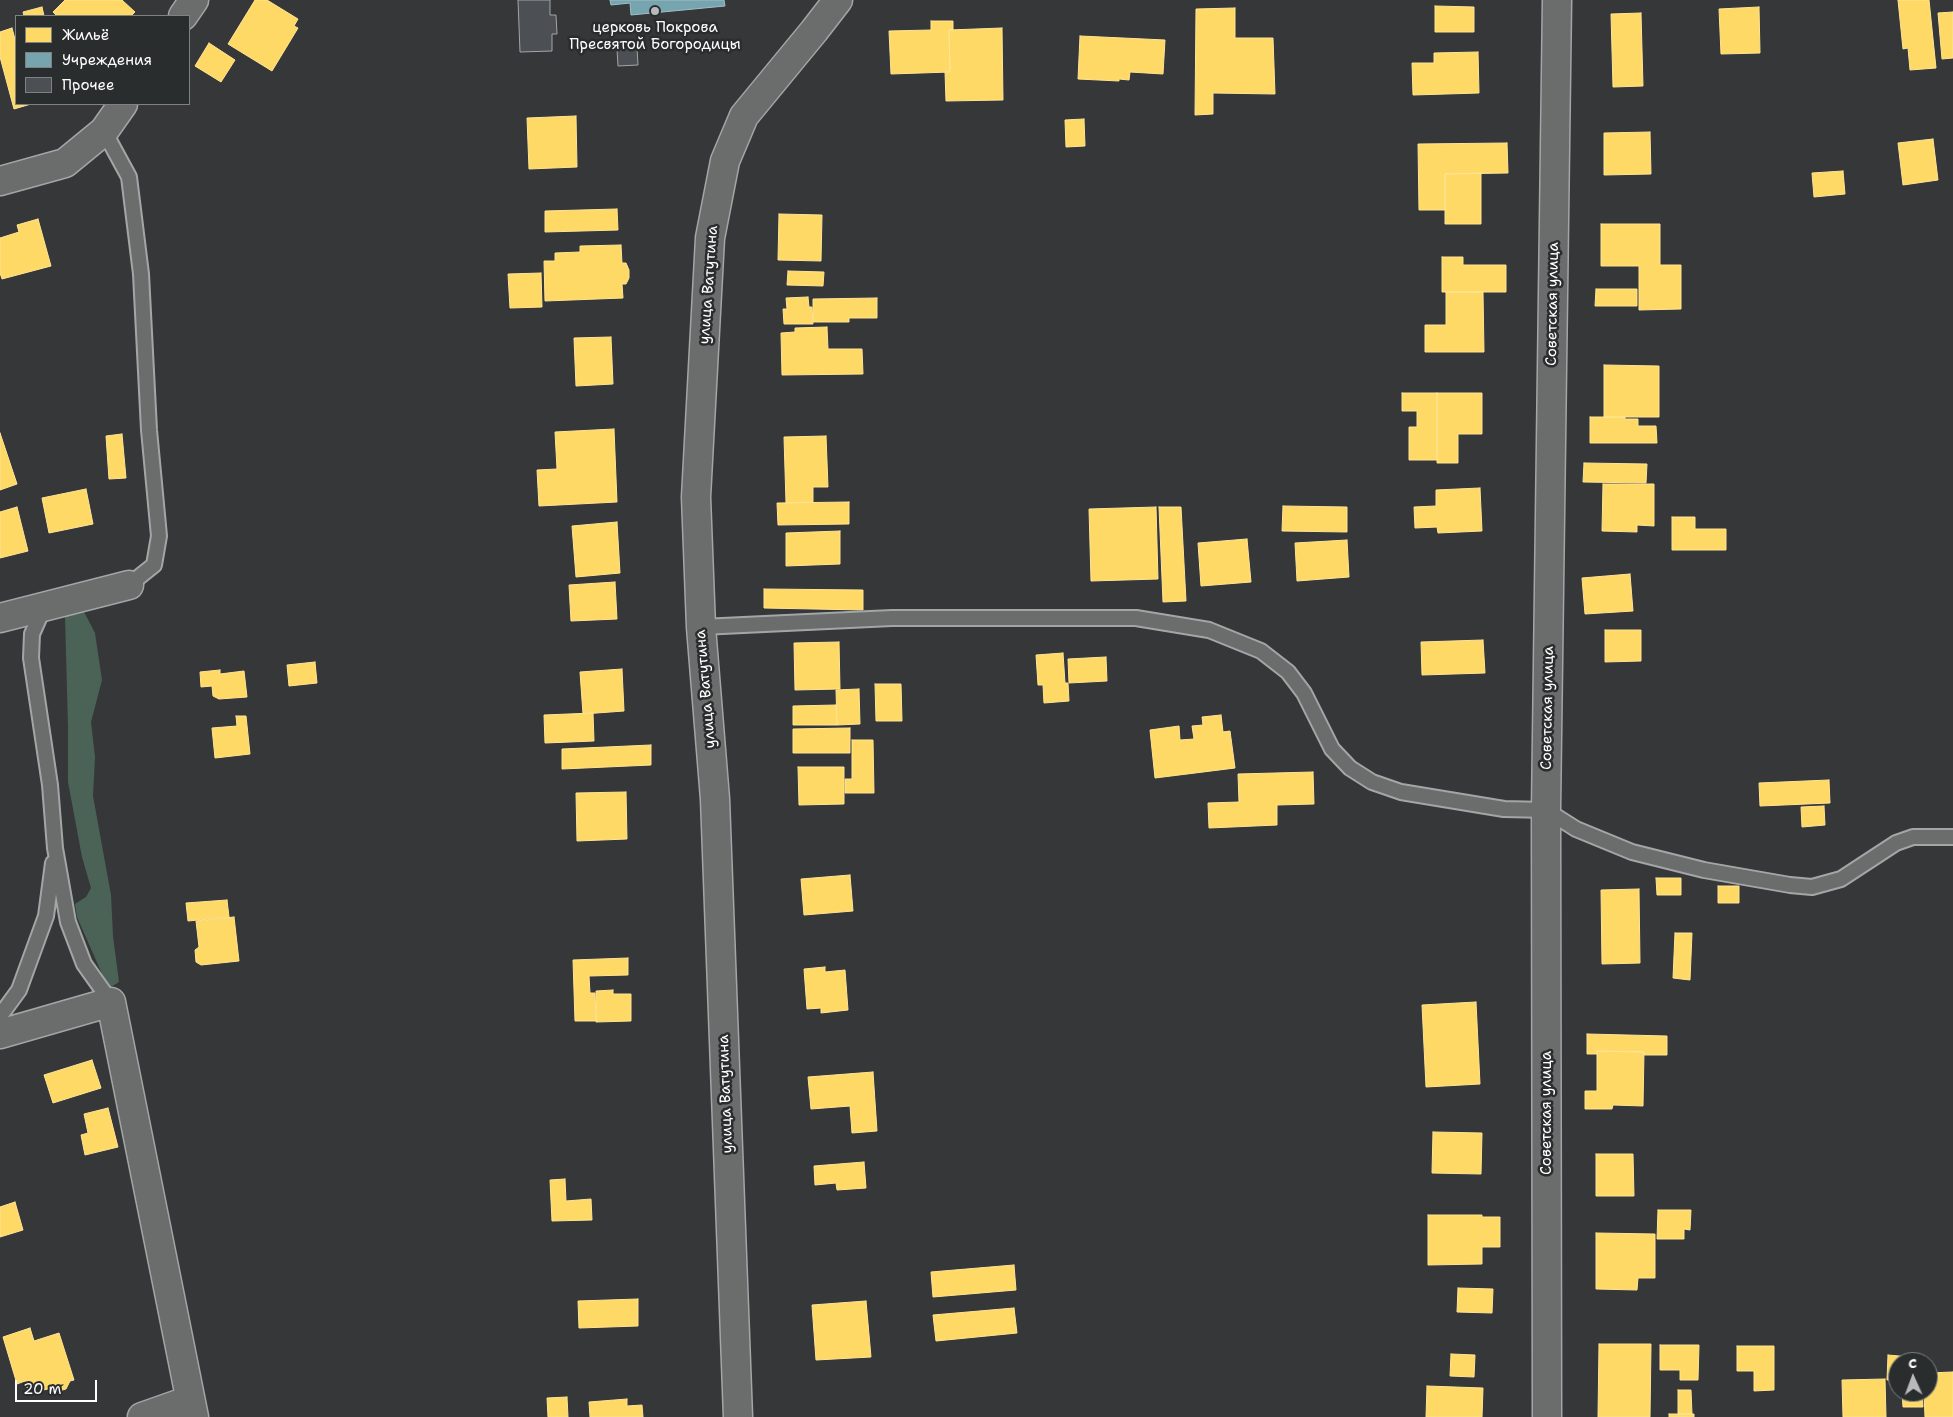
<!DOCTYPE html>
<meta charset="utf-8">
<style>
body{margin:0}
#map{position:relative;width:1953px;height:1417px;overflow:hidden;background:#353739;font-family:"Shantell Sans",sans-serif}
canvas{display:block}
.legend{position:absolute;left:15px;top:15px;width:175px;height:90px;box-sizing:border-box;background:#2a2d2e;border:1px solid #7f8182;margin:0;padding:6px 9px;list-style:none;font-size:15px;color:#fff}
.legend li{display:flex;align-items:center;gap:10px;height:25px}
.legend b{width:25px;border:1px solid #7f8182}
.north{position:absolute;left:1888px;top:1352px;width:50px;height:50px;box-sizing:border-box;background:#2a2d2e;border:1px solid #7f8182;border-radius:50%;rotate:358deg;font-size:14px;font-weight:700;line-height:20px;text-align:center;color:#fff}
.north::after{content:'';display:block;margin:auto;width:18px;height:22px;background:#b8b9ba;clip-path:polygon(50% 0,100% 100%,50% 72%,0 100%)}
.scale{position:absolute;left:15px;top:1380px;width:82px;height:22px;box-sizing:border-box;border:2px solid #fff;border-top:0;padding-left:6px;font-size:15px;line-height:18px;white-space:nowrap;color:#fff;-webkit-text-stroke:4px #2a2d2e;paint-order:stroke}
</style>
<div id="map">
<canvas width="1953" height="1417"></canvas>
<ul class="legend">
<li><b style="height:14px;background:#ffd966"></b>Жильё</li>
<li><b style="height:14px;background:#76a5af"></b>Учреждения</li>
<li><b style="height:14px;background:#4c4f53"></b>Прочее</li>
</ul>
<div class="north">С</div>
<div class="scale">20 m</div>
</div>
<script>
const context = document.querySelector('canvas').getContext('2d');
context.lineJoin = 'round';
function paint(path, color) {
  context.fillStyle = color;
  context.fill(path, 'evenodd');
}
function shape(rows) {
  const path = new Path2D();
  for (const r of rows) {
    path.moveTo(r[0], r[1]);
    for (let i = 2; i < r.length; i += 2) path.lineTo(r[i], r[i + 1]);
  }
  return path;
}
function strokePath(path, color, width, dash) {
  context.strokeStyle = color;
  context.lineWidth = width;
  context.lineCap = dash ? 'butt' : 'round';
  context.setLineDash(dash || []);
  context.stroke(path);
}
function label(font, color, halo, rows, align = 'center') {
  context.font = font + ' "Shantell Sans",sans-serif';
  context.lineWidth = 5;
  context.setLineDash([]);
  context.textBaseline = 'middle';
  context.strokeStyle = halo;
  context.fillStyle = color;
  for (const [text, x, y, turn = 0] of rows) {
    context.save();
    context.translate(x, y);
    context.rotate((+turn || 0) * Math.PI / 180);
    context.textAlign = isNaN(turn) ? turn : align;
    if (halo) context.strokeText(text, 0, 0);
    context.fillText(text, 0, 0);
    context.restore();
  }
}
const green = shape([
 [73,606,82,608,95,633,102,680,91,722,95,757,93,796,111,895,113,936,119,982,111,987,103,976,77,917,75,904,86,897,91,888,82,857,68,782,68,727,65,616]
]);
const homes = shape([
 [65,0,122,0,135,12,131,16,57,16,53,12,65,0],
 [255,0,267,0,298,19,294,26,298,28,272,71,228,44,255,0],
 [1898,0,1929,0,1936,68,1910,70,1908,48,1903,49,1898,0],
 [1435,6,1474,7,1474,32,1435,32,1435,6],
 [42,7,44,16,24,16,23,12,42,7],
 [1759,7,1760,53,1721,54,1719,9,1759,7],
 [1235,8,1235,38,1273,38,1275,94,1213,93,1213,114,1195,115,1196,9,1235,8],
 [1953,12,1953,58,1942,59,1938,13,1953,12],
 [1641,13,1643,86,1613,87,1611,14,1641,13],
 [931,21,953,21,953,30,949,30,950,72,891,74,889,31,931,30,931,21],
 [12,28,16,43,16,104,31,104,14,109,0,57,0,32,12,28],
 [1002,28,1003,100,946,101,945,72,950,72,949,30,1002,28],
 [1080,36,1165,40,1163,74,1130,72,1129,80,1119,79,1119,81,1078,79,1080,36],
 [209,43,235,60,221,82,195,66,209,43],
 [1478,52,1479,93,1413,95,1412,63,1434,63,1434,53,1478,52],
 [576,116,577,167,529,169,527,118,576,116],
 [1084,119,1085,146,1066,147,1065,120,1084,119],
 [1650,132,1651,174,1604,175,1604,133,1650,132],
 [1933,139,1938,180,1903,185,1898,143,1933,139],
 [1507,143,1508,173,1445,174,1445,210,1419,210,1418,144,1507,143],
 [1843,171,1845,194,1814,197,1812,173,1843,171],
 [1481,173,1481,224,1445,224,1445,174,1481,173],
 [617,209,618,230,545,232,545,211,617,209],
 [779,214,822,215,821,261,778,260,779,214],
 [38,219,51,266,2,279,0,273,0,238,19,232,17,225,38,219],
 [1601,224,1660,224,1660,265,1681,265,1681,309,1639,310,1639,266,1601,266,1601,224],
 [621,245,622,263,626,263,629,270,629,278,626,284,622,284,623,298,545,301,544,261,555,261,555,253,580,252,580,246,621,245],
 [1442,257,1463,257,1463,265,1506,265,1506,292,1442,292,1442,257],
 [788,271,824,272,823,286,787,285,788,271],
 [541,273,542,307,510,308,508,274,541,273],
 [1596,289,1637,289,1637,306,1595,306,1596,289],
 [1446,292,1483,292,1484,352,1425,352,1425,325,1446,325,1446,292],
 [808,297,809,307,812,307,813,324,784,324,783,309,787,309,786,298,808,297],
 [877,298,877,318,849,318,849,322,813,322,813,299,877,298],
 [827,327,828,349,862,349,863,374,782,375,781,333,795,332,795,328,827,327],
 [611,337,613,384,576,386,574,338,611,337],
 [1604,365,1659,366,1659,417,1604,417,1604,365],
 [1402,393,1437,393,1437,460,1409,460,1409,427,1417,427,1417,411,1402,411,1402,393],
 [1437,393,1482,393,1482,434,1458,434,1458,463,1437,463,1437,393],
 [1590,417,1625,417,1625,419,1638,419,1638,426,1656,426,1657,443,1590,443,1590,417],
 [614,429,617,502,539,506,537,470,557,469,555,432,614,429],
 [0,433,17,484,0,490,0,433],
 [122,434,126,478,109,479,106,436,122,434],
 [826,436,828,487,813,487,813,502,786,503,784,437,826,436],
 [1584,463,1647,464,1646,483,1583,482,1584,463],
 [1603,484,1654,484,1654,526,1637,525,1637,532,1602,531,1603,484],
 [1480,488,1482,531,1438,533,1437,527,1415,528,1414,507,1436,506,1436,490,1480,488],
 [86,489,93,524,49,533,42,498,86,489],
 [849,502,849,524,778,525,777,503,849,502],
 [1283,506,1347,507,1347,532,1282,531,1283,506],
 [17,507,28,551,0,558,0,512,17,507],
 [1156,507,1158,579,1091,581,1089,509,1156,507],
 [1159,507,1181,507,1186,601,1163,602,1159,507],
 [1672,517,1695,517,1695,529,1726,529,1726,550,1672,550,1672,517],
 [617,522,620,573,576,577,572,526,617,522],
 [840,531,840,564,786,566,786,533,840,531],
 [1247,539,1251,582,1201,586,1198,543,1247,539],
 [1347,540,1349,577,1297,581,1295,543,1347,540],
 [1630,574,1633,611,1585,614,1582,578,1630,574],
 [615,582,617,619,571,621,569,585,615,582],
 [764,589,863,590,863,610,764,608,764,589],
 [1605,630,1641,630,1641,661,1605,662,1605,630],
 [1483,640,1485,673,1422,675,1421,642,1483,640],
 [839,642,840,689,795,690,794,643,839,642],
 [1063,653,1065,683,1068,683,1069,701,1044,703,1043,685,1038,685,1036,655,1063,653],
 [1106,657,1107,681,1069,683,1068,659,1106,657],
 [315,662,317,683,289,686,287,665,315,662],
 [622,669,624,711,583,714,580,672,622,669],
 [220,670,220,674,244,671,247,697,219,699,213,696,212,686,201,687,200,672,220,670],
 [875,684,901,684,902,721,876,721,875,684],
 [859,689,860,724,837,725,836,690,859,689],
 [836,705,837,725,793,725,793,706,836,705],
 [593,713,594,741,545,743,544,715,593,713],
 [1221,715,1223,732,1230,731,1235,768,1155,778,1150,730,1179,726,1180,740,1194,739,1192,726,1203,725,1202,717,1221,715],
 [236,716,246,716,250,754,215,758,212,728,237,726,236,716],
 [850,728,850,753,793,753,793,729,850,728],
 [852,740,873,740,874,793,845,793,845,779,852,779,852,740],
 [651,745,651,765,562,769,562,749,651,745],
 [798,767,844,767,844,804,799,805,798,767],
 [1313,772,1314,804,1277,805,1277,825,1209,828,1208,803,1239,802,1238,774,1313,772],
 [1829,780,1830,803,1760,806,1759,783,1829,780],
 [626,792,627,839,577,841,576,793,626,792],
 [1824,806,1825,825,1802,827,1801,807,1824,806],
 [850,875,853,911,804,915,801,879,850,875],
 [1656,878,1681,878,1681,895,1657,895,1656,878],
 [1718,886,1739,886,1739,903,1718,903,1718,886],
 [1639,889,1640,963,1602,964,1601,890,1639,889],
 [227,900,229,917,188,921,186,903,227,900],
 [234,917,239,961,201,965,196,962,195,950,199,947,196,921,234,917],
 [1675,933,1692,933,1690,980,1673,978,1675,933],
 [628,958,628,975,589,976,590,993,595,993,596,1021,575,1021,573,960,628,958],
 [825,967,825,972,845,970,848,1010,821,1013,821,1008,807,1009,804,969,825,967],
 [613,990,613,994,631,994,631,1021,596,1022,596,991,613,990],
 [1476,1002,1480,1084,1426,1087,1422,1005,1476,1002],
 [1587,1034,1667,1036,1667,1055,1644,1055,1644,1052,1597,1051,1597,1054,1587,1054,1587,1034],
 [1597,1051,1644,1052,1643,1106,1613,1105,1612,1109,1585,1109,1585,1091,1597,1091,1597,1051],
 [92,1060,101,1088,53,1103,44,1075,92,1060],
 [873,1072,877,1131,852,1133,850,1106,811,1109,808,1077,873,1072],
 [108,1108,118,1147,85,1155,81,1135,88,1133,84,1114,108,1108],
 [1433,1132,1482,1133,1481,1174,1432,1173,1433,1132],
 [1596,1154,1633,1154,1634,1196,1596,1196,1596,1154],
 [864,1162,866,1188,837,1190,836,1183,815,1185,814,1166,864,1162],
 [565,1179,566,1201,591,1199,592,1220,552,1221,550,1180,565,1179],
 [15,1202,23,1230,0,1237,0,1207,15,1202],
 [1658,1210,1691,1210,1690,1230,1684,1229,1684,1239,1657,1239,1658,1210],
 [1428,1215,1482,1215,1482,1217,1500,1217,1500,1247,1482,1247,1482,1264,1428,1265,1428,1215],
 [1596,1233,1655,1234,1655,1278,1638,1278,1637,1290,1596,1289,1596,1233],
 [1014,1265,1016,1290,933,1297,931,1272,1014,1265],
 [1458,1288,1493,1289,1492,1313,1457,1312,1458,1288],
 [638,1299,638,1326,579,1328,578,1301,638,1299],
 [866,1301,871,1357,816,1360,812,1305,866,1301],
 [1014,1308,1017,1333,936,1341,933,1315,1014,1308],
 [30,1328,34,1341,59,1333,74,1380,70,1381,66,1389,55,1392,48,1389,43,1390,41,1384,27,1388,25,1381,17,1384,3,1337,30,1328],
 [1599,1344,1651,1344,1650,1417,1598,1417,1599,1344],
 [1660,1345,1699,1345,1698,1380,1680,1380,1680,1370,1660,1370,1660,1345],
 [1737,1346,1774,1346,1774,1390,1754,1391,1754,1371,1737,1371,1737,1346],
 [1451,1354,1475,1355,1474,1377,1450,1376,1451,1354],
 [1888,1355,1921,1358,1921,1362,1898,1362,1898,1380,1887,1380,1888,1355],
 [1953,1372,1953,1417,1925,1417,1924,1392,1928,1392,1928,1373,1953,1372],
 [1885,1379,1886,1417,1843,1417,1842,1380,1885,1379],
 [1427,1386,1483,1388,1482,1417,1426,1417,1427,1386],
 [1678,1390,1691,1390,1692,1414,1678,1414,1678,1390],
 [1902,1392,1922,1392,1923,1407,1903,1407,1902,1392],
 [567,1397,568,1417,548,1417,547,1398,567,1397],
 [627,1399,627,1406,642,1405,643,1417,590,1417,589,1402,627,1399],
 [1669,1414,1694,1414,1694,1417,1669,1417,1669,1414]
]);
const public = shape([
 [610,0,724,0,725,6,631,15,630,3,611,5,610,0]
]);
const building = shape([
 [518,0,550,0,550,15,556,15,557,34,552,34,552,51,520,52,518,0],
 [637,47,638,65,618,66,617,49,637,47]
]);
const service = shape([
 [104,131,129,177,141,274,149,430,159,536,154,565,129,585],
 [44,607,32,634,31,658,50,785,55,848,68,922,84,964,111,1002],
 [701,627,892,618,1136,618,1209,630,1261,651,1288,672,1304,693,1332,749,1350,768,1372,782,1401,792,1504,809,1546,810,1576,829,1632,852,1704,870,1790,885,1812,887,1841,879,1896,843,1913,837,1953,837],
 [0,1016,19,990,46,916,53,863]
]);
const minor = shape([
 [183,16,194,0],
 [0,181,65,163,104,131,123,104],
 [0,618,129,585],
 [0,1034,111,1002,194,1417],
 [142,1417,190,1400],
 [738,1417,715,799,701,627,696,497,710,238,725,161,744,116,814,31,838,0],
 [1547,1417,1546,810,1557,0]
]);
const markers = [
 [655,11,5,"#b8b9ba"]
];
const poiNames = [
 ["церковь Покрова",655,28],
 ["Пресвятой Богородицы",655,45]
];
const streetNames = [
 ["улица Ватутина",709,285,-86],
 ["Советская улица",1553,304,-89],
 ["улица Ватутина",706,689,-95],
 ["Советская улица",1548,708,-89],
 ["улица Ватутина",726,1094,-92],
 ["Советская улица",1547,1113,-90]
];
paint(green, '#4b6356');
paint(homes, '#ffd966');
strokePath(homes, '#ffe494', 1);
paint(public, '#76a5af');
strokePath(public, '#9fc0c7', 1);
paint(building, '#4c4f53');
strokePath(building, '#a4a5a6', 1);
strokePath(service, '#a4a5a6', 18);
strokePath(minor, '#a4a5a6', 31);
strokePath(service, '#6b6d6d', 14);
strokePath(minor, '#6b6d6d', 28);
for (const [x, y, r, color] of markers) {
  const dot = new Path2D();
  dot.arc(x, y, r, 0, 2 * Math.PI);
  context.fillStyle = color;
  context.fill(dot);
  strokePath(dot, '#2a2d2e', 2);
}
label('15px', '#fff', '#2a2d2e', poiNames);
label('15px', '#fff', '#2a2d2e', streetNames);
</script>
